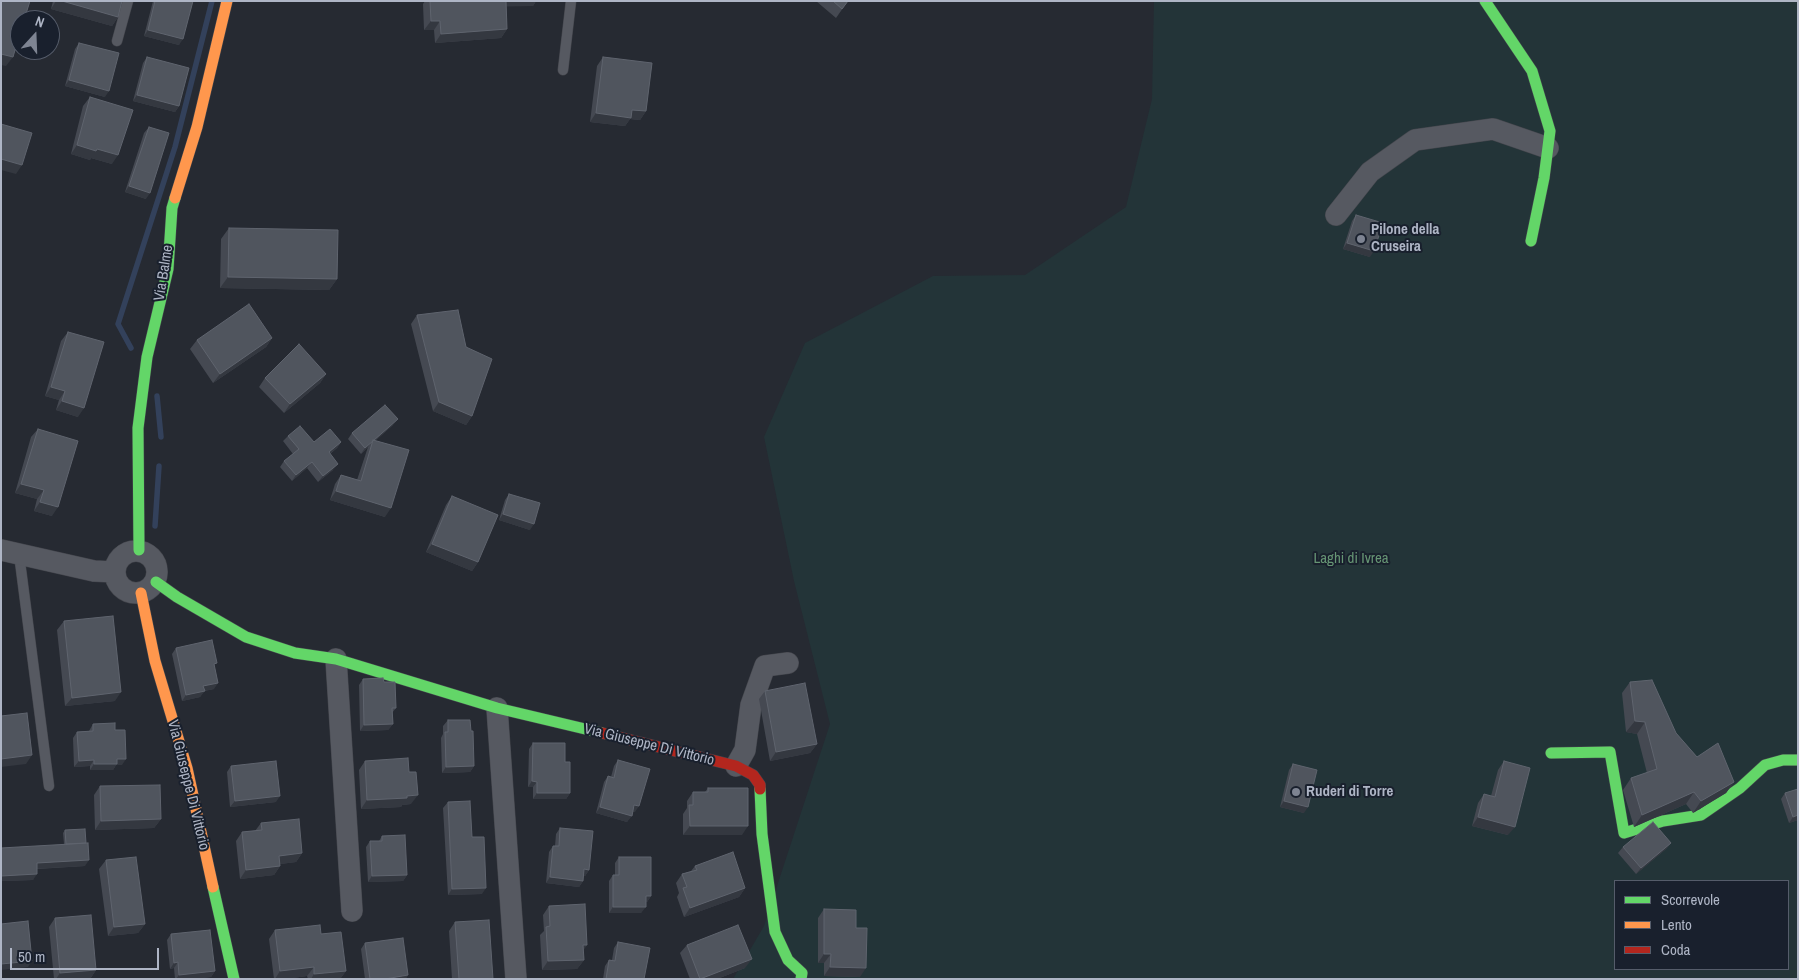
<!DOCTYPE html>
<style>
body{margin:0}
#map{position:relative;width:1799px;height:980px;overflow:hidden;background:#262a32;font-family:"Archivo Narrow",sans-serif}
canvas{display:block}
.frame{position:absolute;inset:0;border:2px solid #aeb5c5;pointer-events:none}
.legend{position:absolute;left:1614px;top:880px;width:175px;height:90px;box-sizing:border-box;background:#19202d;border:1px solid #555c6a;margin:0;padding:6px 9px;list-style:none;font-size:15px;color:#aeb5c5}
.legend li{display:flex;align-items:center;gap:10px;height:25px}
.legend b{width:25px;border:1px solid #555c6a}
.north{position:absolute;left:10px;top:10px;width:50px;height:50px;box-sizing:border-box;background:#19202d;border:1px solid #555c6a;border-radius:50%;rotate:20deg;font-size:14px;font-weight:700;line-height:20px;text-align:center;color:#aeb5c5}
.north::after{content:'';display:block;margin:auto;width:18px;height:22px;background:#7e8492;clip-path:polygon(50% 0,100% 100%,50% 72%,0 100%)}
.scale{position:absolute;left:10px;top:948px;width:149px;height:22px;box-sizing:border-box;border:2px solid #aeb5c5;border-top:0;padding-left:6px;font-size:15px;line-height:18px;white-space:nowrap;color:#aeb5c5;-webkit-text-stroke:4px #19202d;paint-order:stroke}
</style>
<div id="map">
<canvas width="1799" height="980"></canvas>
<div class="frame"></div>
<ul class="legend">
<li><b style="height:6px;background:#63d668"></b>Scorrevole</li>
<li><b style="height:6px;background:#ff974d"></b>Lento</li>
<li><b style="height:6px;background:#b3261e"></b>Coda</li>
</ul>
<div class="north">N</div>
<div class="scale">50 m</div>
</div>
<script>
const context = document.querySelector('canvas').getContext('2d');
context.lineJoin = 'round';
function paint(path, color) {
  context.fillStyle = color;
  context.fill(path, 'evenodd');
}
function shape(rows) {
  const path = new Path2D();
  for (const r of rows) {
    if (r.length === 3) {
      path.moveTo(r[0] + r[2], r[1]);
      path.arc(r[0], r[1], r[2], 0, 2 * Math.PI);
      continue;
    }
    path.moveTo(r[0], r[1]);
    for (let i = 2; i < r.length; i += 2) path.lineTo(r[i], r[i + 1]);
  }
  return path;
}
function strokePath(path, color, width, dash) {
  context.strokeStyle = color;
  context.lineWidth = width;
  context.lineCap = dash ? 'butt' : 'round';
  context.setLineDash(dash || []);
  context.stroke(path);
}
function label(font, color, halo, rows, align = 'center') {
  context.font = font + ' "Archivo Narrow",sans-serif';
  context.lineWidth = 4;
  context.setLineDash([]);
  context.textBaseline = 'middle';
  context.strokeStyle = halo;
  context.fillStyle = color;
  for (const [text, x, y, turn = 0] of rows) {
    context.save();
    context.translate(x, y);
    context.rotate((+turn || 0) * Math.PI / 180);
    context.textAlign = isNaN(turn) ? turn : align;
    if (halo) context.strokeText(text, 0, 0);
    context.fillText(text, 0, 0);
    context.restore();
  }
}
const green = shape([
 [1154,1,1798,1,1798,979,733,979,764,926,830,724,794,581,764,437,805,343,933,276,1025,275,1126,207,1152,99],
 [1615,881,1788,881,1788,969,1615,969]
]);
const stream = shape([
 [131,348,118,324,175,147,212,1],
 [157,396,161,437],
 [155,526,159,466]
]);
const lane = shape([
 [117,41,128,1],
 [563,70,571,1],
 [19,554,49,786]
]);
const street = shape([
 [1336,215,1370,172,1415,140,1493,129,1548,148],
 [1,550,94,571,115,572],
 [136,572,21],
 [336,659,352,911],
 [497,708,516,979],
 [736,766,745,750,751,705,765,666,788,663]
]);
const fast = shape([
 [1485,1,1532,71,1550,131,1544,178,1531,241],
 [139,550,138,428,147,357,168,269,172,208,175,198],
 [156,582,177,597,246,637,295,653,336,659,497,708,602,733],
 [1551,753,1610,752,1624,833,1663,821,1701,815,1740,788,1765,765,1783,760,1798,760],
 [760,789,762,834,775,932,788,960,802,973,801,979],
 [213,887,234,979]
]);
const slow = shape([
 [175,198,197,127,227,1],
 [141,593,155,661,187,768,213,887]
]);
const jam = shape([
 [602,733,736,766,753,775,760,785,760,789]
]);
const wall = shape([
 [53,1,122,1,118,17,112,26,51,9],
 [153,1,193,1,179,45,144,36],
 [425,1,536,1,533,6,506,6,507,29,501,38,435,43,434,30,424,30,423,4],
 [816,1,848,1,836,18],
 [79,43,105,97,65,86,75,49],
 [147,57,179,106,175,112,133,101,143,63],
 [603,57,646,111,640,120,630,119,625,126,590,122,597,66],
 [90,97,112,164,91,158,90,160,71,154,83,106],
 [149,127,146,199,125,192,144,133],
 [1356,215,1370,257,1343,249,1352,221],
 [229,228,337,279,329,290,220,288,221,239],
 [417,315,472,416,466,425,433,411,411,324],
 [68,332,78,417,56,410,59,400,45,396,61,341],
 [272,338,266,347,213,383,190,349,197,340],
 [326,374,320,383,284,413,259,387,265,378],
 [393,425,376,440,385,517,330,500,335,484,341,475,357,480,368,447,361,454,348,439,352,433],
 [38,429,52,516,34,511,37,499,15,493,31,437],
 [288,436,314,442,341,442,337,448,330,454,333,470,318,482,307,468,292,481,280,467,284,461,293,454,283,441],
 [509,494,530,530,499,520,505,500],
 [452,496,478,562,472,571,426,552,446,505],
 [64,621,115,701,65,706,57,630],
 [176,648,214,667,214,689,204,691,200,697,182,701,172,654],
 [363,679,384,682,396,708,392,713,393,724,388,730,360,731,359,685],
 [1630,682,1697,757,1734,782,1726,793,1693,813,1686,804,1634,827,1623,790,1631,778,1647,773,1637,734,1626,732,1622,693],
 [765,691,817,744,810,753,770,761,759,699],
 [448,720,471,731,474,766,470,772,442,773,441,738,443,734,443,726],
 [93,724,115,730,122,765,116,765,113,770,90,770,90,766,74,767,73,738,77,732,89,731],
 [533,743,565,762,570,793,566,799,533,799,533,787,528,787,529,749],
 [618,760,635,812,633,812,627,822,596,813,604,782,608,776,611,777,614,766],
 [365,761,409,772,411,804,402,805,401,807,361,809,359,770],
 [1504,761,1508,835,1472,826,1478,803,1484,794,1491,796,1498,770],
 [1293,764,1304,813,1280,807,1289,770],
 [231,766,276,802,230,807,227,772],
 [100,786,161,819,154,828,95,830,94,795],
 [708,788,742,835,683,835,683,814,687,808,687,801,693,792,705,792],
 [1785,793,1798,820,1789,823,1781,799],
 [448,802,472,837,482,894,448,895,443,808],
 [261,823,302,853,296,862,280,864,280,866,274,875,240,879,236,841,242,832,255,831],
 [560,828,589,870,585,876,583,876,583,881,579,887,546,883,549,852,553,846,555,846,556,834],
 [65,830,85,866,37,869,33,880,1,881,64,844,63,833],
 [382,836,407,875,403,881,368,882,366,847,370,841,379,841],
 [1671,843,1666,849,1636,874,1618,853,1623,847],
 [619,857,651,896,647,902,646,902,641,913,609,913,609,881,613,875,615,875,615,863],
 [106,860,145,924,138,933,108,936,99,869],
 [695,866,745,888,739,897,684,917,677,897,679,893,676,883,682,874,691,871],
 [549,906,583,951,584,960,577,969,542,970,540,935,544,931,543,915],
 [824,909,856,928,860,977,824,976,824,963,818,963,818,918],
 [55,918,96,970,90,979,54,979,49,927],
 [455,922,493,979,452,979,449,931],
 [275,930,321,934,346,971,340,979,308,979,307,976,285,979,274,979,269,939],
 [171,934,215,971,211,977,192,979,175,979,174,968,170,969,167,940],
 [618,942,644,979,603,979,605,966,609,960,612,960,614,948],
 [365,943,406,979,365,979,361,949],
 [687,945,745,968,717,979,690,979,680,953]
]);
const shadedWall = shape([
 [56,1,62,1,118,17,112,26,51,9],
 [481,1,536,1,533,6,478,7],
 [431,21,440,21,434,30,424,30],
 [507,29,501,38,435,43,441,34],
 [148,30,183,39,179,45,144,36],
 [1,54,13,57,6,66,1,65],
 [69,80,109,91,105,97,65,86],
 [137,95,179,106,175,112,133,101],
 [632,110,646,111,640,120,630,119,625,126,590,122,596,113],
 [77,145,97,149,118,155,112,164,91,158,90,160,71,154],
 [1,159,22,165,16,174,1,170],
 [129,186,150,193,146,199,125,192],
 [1347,243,1374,251,1370,257,1343,249],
 [228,277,337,279,329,290,220,288],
 [272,338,266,347,213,383,220,374],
 [326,374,320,383,284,413,290,404],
 [51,387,65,391,59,400,45,396],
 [62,401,84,408,78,417,56,410],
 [439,402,472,416,466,425,433,411],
 [398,419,393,425,372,444,373,441],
 [372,441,368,447,361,454,365,448],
 [341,442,337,448,324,458,329,452],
 [312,462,307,468,292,481,296,475],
 [338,464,333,470,318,482,323,476],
 [21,484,44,490,37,499,15,493],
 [336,491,391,508,385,517,330,500],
 [40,502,58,507,52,516,34,511],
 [503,514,534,524,530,530,499,520],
 [432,544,478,562,472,571,426,552],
 [218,683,214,689,199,692,203,686],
 [205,691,200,697,182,701,186,695],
 [121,692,115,701,65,706,72,698],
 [1635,721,1645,722,1637,734,1626,732],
 [393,724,388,730,360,731,364,725],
 [817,744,810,753,770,761,776,752],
 [32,755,26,764,1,767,1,759],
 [117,759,126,759,122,765,116,765,113,770,90,770,94,764],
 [94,760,90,766,74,767,79,761],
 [474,766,470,772,442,773,446,767],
 [532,781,537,782,533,787,528,787],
 [1734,782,1726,793,1693,813,1701,801],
 [1694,792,1686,804,1634,827,1642,815],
 [537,793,570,793,566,799,533,799],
 [418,795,411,804,402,805,401,807,361,809,367,800],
 [280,796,276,802,230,807,235,801],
 [1284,801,1308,807,1304,813,1280,807],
 [634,805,639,806,635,812,630,811],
 [600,807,632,816,627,822,596,813],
 [1798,815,1798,820,1789,823,1793,817],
 [1478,817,1515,827,1508,835,1472,826],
 [161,819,154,828,95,830,101,821],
 [690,826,748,826,742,835,683,835],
 [1671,843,1666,849,1636,874,1641,868],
 [302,853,296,862,273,865,279,856],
 [89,860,85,866,32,869,37,863],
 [280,866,274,875,240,879,246,870],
 [584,869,589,870,585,876,580,875],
 [37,874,33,880,1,881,1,876],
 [407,875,403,881,368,882,372,876],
 [550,877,583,881,579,887,546,883],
 [486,888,482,894,448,895,452,889],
 [745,888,739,897,684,917,690,908],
 [646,896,651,896,647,902,642,902],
 [613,907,646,907,641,913,609,913],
 [145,924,138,933,108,936,114,927],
 [583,945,587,945,581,954],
 [824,954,831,954,824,963,818,963],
 [752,959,745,968,717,979,700,979],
 [584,960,577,969,542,970,548,961],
 [32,961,28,967,1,970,1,964],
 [178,962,174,968,170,969,174,963],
 [314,967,307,976,285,979,275,979,280,971],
 [830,967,866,968,860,977,824,976],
 [96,970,90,979,56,979,60,973],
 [215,971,211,977,192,979,176,979,179,975],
 [346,971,340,979,311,979,314,974],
 [408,975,406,979,385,979]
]);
const building = shape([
 [1,1,30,1,24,20,20,20,20,33,13,57,1,54,1,1],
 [62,1,122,1,118,17,62,1],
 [155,1,193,1,183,39,148,30,155,1],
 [430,1,506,1,507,29,441,34,440,21,431,21,430,1],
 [833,1,848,1,842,9,833,1],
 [79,43,119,53,109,91,69,80,79,43],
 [147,57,189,68,179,106,137,95,147,57],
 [603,57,652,63,646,111,632,110,631,118,596,113,603,57],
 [90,97,133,110,118,155,97,149,96,151,77,145,90,97],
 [1,124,32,133,22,165,1,159,1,124],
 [149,127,169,133,150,193,129,186,149,127],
 [1356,215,1383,223,1374,251,1347,243,1356,215],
 [229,228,338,230,337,279,228,277,229,228],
 [249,304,272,338,220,374,197,340,249,304],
 [458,310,466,347,492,359,472,416,439,402,417,315,458,310],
 [68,332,104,342,84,408,62,401,65,391,51,387,68,332],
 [299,344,326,374,290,404,265,378,299,344],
 [385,405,398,419,365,448,352,433,385,405],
 [300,426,314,442,330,429,341,442,329,452,338,464,323,476,312,462,296,475,284,461,299,449,288,436,300,426],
 [38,429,78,441,58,507,40,502,44,490,21,484,38,429],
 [373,440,409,450,391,508,336,491,341,475,361,481,373,440],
 [509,494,540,503,534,524,503,514,509,494],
 [452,496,498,515,478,562,432,544,452,496],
 [113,616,121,692,72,698,64,621,113,616],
 [212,640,217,663,214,664,218,683,203,686,205,691,186,695,176,648,212,640],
 [383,678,384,682,395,682,396,708,392,708,393,724,364,725,363,679,383,678],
 [1652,680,1676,733,1697,757,1718,743,1734,782,1701,801,1694,792,1642,815,1631,778,1657,769,1645,722,1635,721,1630,682,1652,680],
 [805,683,817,744,776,752,765,691,805,683],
 [27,713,32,755,1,759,1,716,27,713],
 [448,720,470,720,471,731,473,731,474,766,446,767,445,732,448,732,448,720],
 [115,723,115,730,125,730,126,759,117,759,117,764,94,764,94,760,79,761,77,732,93,731,93,724,115,723],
 [533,743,565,743,565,762,570,762,570,793,537,793,537,782,532,781,533,743],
 [408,758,409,772,416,772,418,795,407,796,407,798,367,800,365,761,408,758],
 [618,760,650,769,639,806,634,805,632,816,600,807,608,776,614,778,618,760],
 [276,761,280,796,235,801,231,766,276,761],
 [1504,761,1530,768,1515,827,1478,817,1484,794,1495,797,1504,761],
 [1293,764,1317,770,1308,807,1284,801,1293,764],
 [160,785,161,819,101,821,100,786,160,785],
 [708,788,748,788,748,826,690,826,689,805,693,805,693,792,708,792,708,788],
 [1798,789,1798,815,1793,817,1785,793,1798,789],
 [470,801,472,837,484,837,486,888,452,889,448,802,470,801],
 [299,819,302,853,279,856,280,866,246,870,242,832,262,830,261,823,299,819],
 [1653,822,1671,843,1641,868,1623,847,1653,822],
 [560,828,593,831,589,870,584,869,583,881,550,877,553,846,559,846,560,828],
 [85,829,86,843,66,844,65,830,85,829],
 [405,835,407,875,372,876,370,841,382,841,382,836,405,835],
 [88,843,89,860,37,863,37,874,1,876,1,848,88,843],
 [733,852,745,888,690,908,683,888,687,887,682,874,697,870,695,866,733,852],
 [136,857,145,924,114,927,106,860,136,857],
 [619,857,651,857,651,896,646,896,646,907,613,907,613,875,619,875,619,857],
 [585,904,587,945,583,945,584,960,548,961,546,927,550,926,549,906,585,904],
 [824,909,856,910,856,928,867,928,866,968,830,967,831,954,824,954,824,909],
 [91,915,96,970,60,973,55,918,91,915],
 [489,920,493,979,459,979,455,922,489,920],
 [28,921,32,961,1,964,1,924,28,921],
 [320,925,321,934,341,932,346,971,314,974,314,967,280,971,275,930,320,925],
 [738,925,752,959,700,979,687,945,738,925],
 [210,930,215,971,179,975,178,962,174,963,171,934,210,930],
 [403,938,408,975,385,979,370,979,365,943,403,938],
 [618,942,650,948,644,979,606,979,609,960,615,961,618,942]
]);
const markers = [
 [1361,239,5,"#7e8492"],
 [1296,792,5,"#7e8492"]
];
const poiNames = [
 ["Pilone della",1371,230],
 ["Cruseira",1371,247],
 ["Ruderi di Torre",1306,792]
];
const streetNames = [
 ["Via Balme",164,273,-81],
 ["Via Giuseppe Di Vittorio",649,745,14],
 ["Via Giuseppe Di Vittorio",188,785,76]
];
const parkNames = [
 ["Laghi di Ivrea",1351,559]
];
paint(green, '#233438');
strokePath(stream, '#33415b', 5.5);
strokePath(lane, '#44464d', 11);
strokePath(street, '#44464d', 22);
strokePath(fast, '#44464d', 12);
strokePath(slow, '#44464d', 12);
strokePath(jam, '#44464d', 12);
strokePath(lane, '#565961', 10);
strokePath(street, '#565961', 21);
strokePath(fast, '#63d668', 11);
strokePath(slow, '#ff974d', 11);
strokePath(jam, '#b3261e', 11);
paint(wall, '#454952');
paint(shadedWall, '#343840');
paint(building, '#50555e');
strokePath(building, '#5f646e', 1);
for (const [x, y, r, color] of markers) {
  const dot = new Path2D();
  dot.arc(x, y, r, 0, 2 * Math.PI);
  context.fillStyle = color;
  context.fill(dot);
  strokePath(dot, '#19202d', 2);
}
label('bold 15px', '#aeb5c5', '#19202d', poiNames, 'left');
label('15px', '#aeb5c5', '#19202d', streetNames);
label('15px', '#669574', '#19202d', parkNames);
</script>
